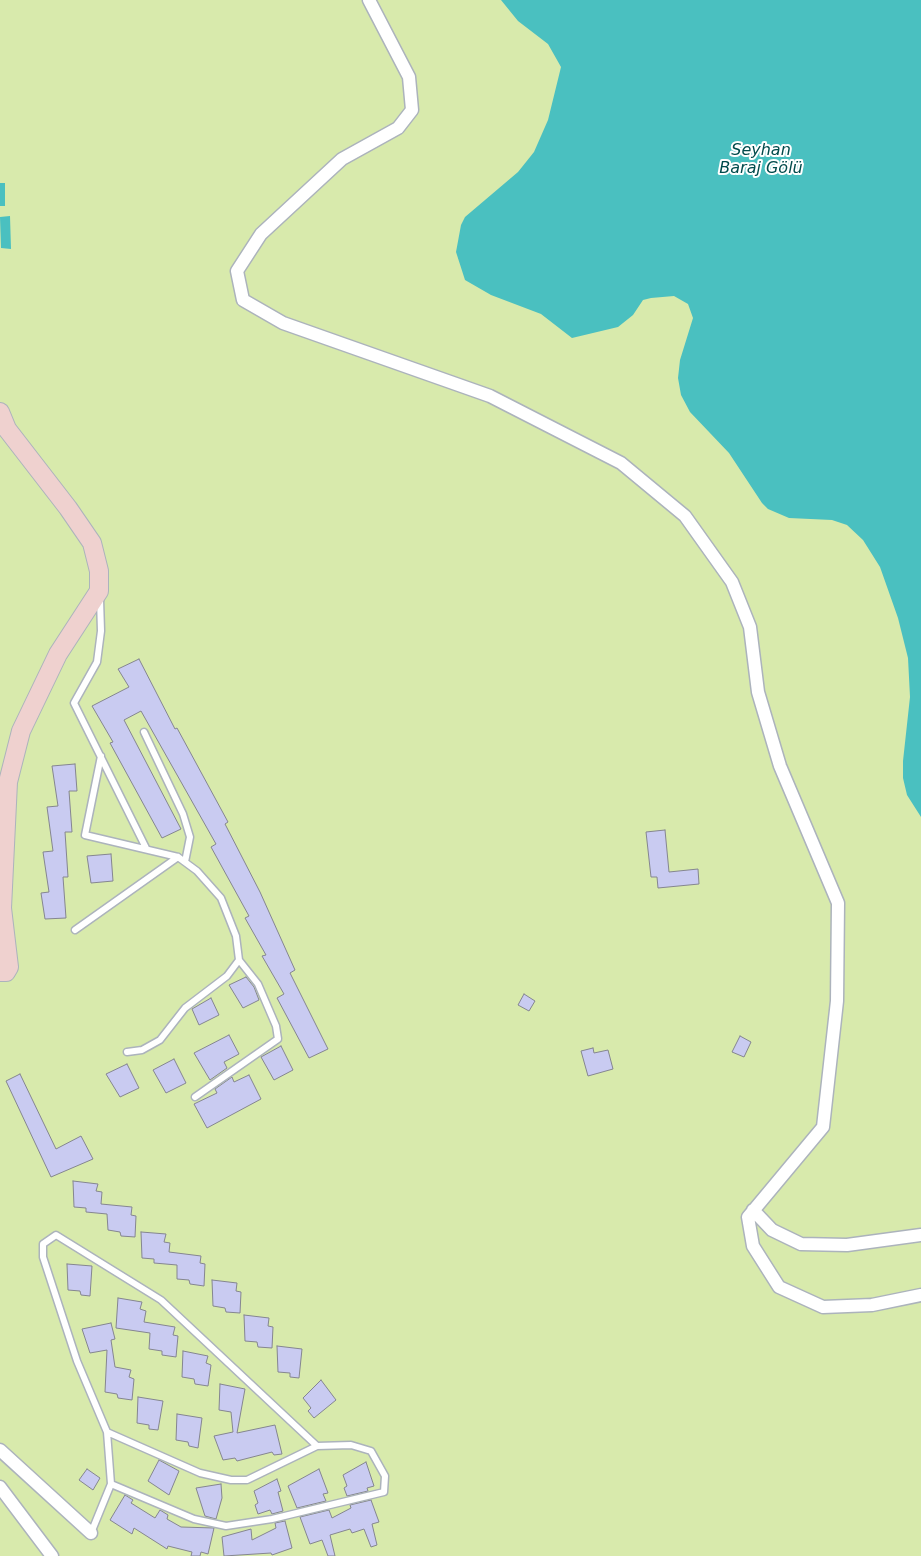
<!DOCTYPE html>
<meta charset="utf-8">
<style>
body{margin:0}
canvas{display:block;background:#ecf3fc}
</style>
<canvas width="921" height="1556"></canvas>
<script>
const context = document.querySelector('canvas').getContext('2d');
context.lineJoin = 'round';
function paint(path, color) {
  context.fillStyle = color;
  context.fill(path, 'evenodd');
}
function shape(rows) {
  const path = new Path2D();
  for (const r of rows) {
    path.moveTo(r[0], r[1]);
    for (let i = 2; i < r.length; i += 2) path.lineTo(r[i], r[i + 1]);
  }
  return path;
}
function strokePath(path, color, width, dash) {
  context.strokeStyle = color;
  context.lineWidth = width;
  context.lineCap = dash ? 'butt' : 'round';
  context.setLineDash(dash || []);
  context.stroke(path);
}
function label(font, color, halo, rows, align = 'center') {
  context.font = font + ' "DejaVu Sans",sans-serif';
  context.lineWidth = 4;
  context.setLineDash([]);
  context.textBaseline = 'middle';
  context.strokeStyle = halo;
  context.fillStyle = color;
  for (const [text, x, y, turn = 0] of rows) {
    context.save();
    context.translate(x, y);
    context.rotate((+turn || 0) * Math.PI / 180);
    context.textAlign = isNaN(turn) ? turn : align;
    if (halo) context.strokeText(text, 0, 0);
    context.fillText(text, 0, 0);
    context.restore();
  }
}
const green = shape([
 [0,0,921,0,921,1556,0,1556]
]);
const water = shape([
 [501,0,921,0,921,817,907,795,903,778,903,761,910,697,908,658,898,618,880,567,863,540,847,525,832,520,789,518,768,509,762,503,729,453,690,412,681,395,678,378,680,360,693,318,688,304,674,296,651,298,643,300,633,315,618,327,572,338,541,314,491,295,465,280,456,252,461,225,465,217,518,172,534,152,548,120,561,67,548,44,518,21],
 [0,183,5,183,5,206,0,206],
 [10,216,11,249,1,248,0,217]
]);
const building = shape([
 [139,659,175,729,177,728,228,822,225,824,260,892,295,970,290,973,328,1049,309,1058,277,998,284,994,262,956,266,955,245,918,249,916,211,847,216,844,141,711,124,720,181,829,162,838,110,743,113,742,92,706,129,687,118,669,139,659],
 [75,764,77,791,69,791,72,832,65,832,68,877,63,877,66,918,45,919,41,893,49,892,43,852,53,851,47,807,58,806,52,766,75,764],
 [665,830,669,872,698,869,699,884,658,888,657,877,651,877,646,832,665,830],
 [111,854,113,881,91,883,87,856,111,854],
 [246,977,254,987,259,1000,243,1008,229,985,246,977],
 [524,994,535,1001,529,1011,518,1005,524,994],
 [211,998,219,1015,199,1025,192,1009,211,998],
 [229,1035,239,1054,224,1062,227,1068,210,1080,194,1053,229,1035],
 [740,1036,751,1042,744,1057,732,1052,740,1036],
 [281,1046,293,1070,274,1080,261,1057,281,1046],
 [593,1048,594,1053,608,1050,613,1069,588,1076,581,1051,593,1048],
 [174,1059,186,1083,166,1093,153,1070,174,1059],
 [127,1064,139,1088,120,1097,106,1074,127,1064],
 [20,1074,56,1149,81,1136,93,1159,51,1177,6,1081,20,1074],
 [249,1075,261,1099,207,1128,194,1104,217,1093,215,1089,232,1077,234,1082,249,1075],
 [73,1181,98,1184,96,1191,102,1192,101,1204,132,1207,131,1215,136,1216,135,1237,121,1236,120,1232,108,1230,107,1214,86,1212,86,1208,74,1207,73,1181],
 [141,1232,166,1234,164,1242,170,1243,169,1252,201,1256,200,1263,205,1264,204,1286,190,1284,189,1280,177,1279,177,1265,154,1263,154,1259,142,1258,141,1232],
 [67,1264,92,1266,90,1296,81,1295,80,1291,68,1290,67,1264],
 [212,1280,237,1283,236,1291,241,1292,240,1313,226,1312,225,1308,213,1306,212,1280],
 [118,1298,142,1302,140,1309,146,1311,144,1322,175,1327,173,1335,178,1336,176,1357,162,1355,162,1351,149,1349,150,1333,116,1328,118,1298],
 [244,1315,269,1318,268,1326,273,1327,272,1348,258,1347,257,1342,245,1341,244,1315],
 [111,1323,115,1339,111,1340,115,1367,131,1370,129,1377,134,1379,132,1400,118,1398,117,1394,105,1392,107,1350,90,1353,82,1329,111,1323],
 [277,1346,302,1349,299,1378,290,1377,290,1373,278,1372,277,1346],
 [183,1351,208,1356,206,1363,211,1365,208,1386,195,1384,194,1379,182,1377,183,1351],
 [321,1380,336,1400,314,1418,308,1411,311,1408,303,1398,321,1380],
 [220,1384,245,1389,237,1433,275,1425,282,1454,274,1455,272,1452,237,1461,235,1458,223,1460,214,1436,233,1432,231,1412,219,1410,220,1384],
 [138,1397,163,1401,158,1430,149,1429,149,1425,137,1423,138,1397],
 [177,1414,202,1418,198,1448,189,1446,188,1442,176,1440,177,1414],
 [159,1460,179,1471,169,1495,148,1481,159,1460],
 [366,1462,374,1486,367,1488,368,1491,347,1496,344,1488,347,1486,343,1475,366,1462],
 [87,1469,100,1478,93,1490,79,1480,87,1469],
 [319,1469,328,1493,323,1494,326,1501,297,1508,288,1486,319,1469],
 [277,1479,281,1491,278,1492,283,1511,272,1514,270,1510,258,1514,255,1505,258,1503,254,1491,277,1479],
 [221,1484,222,1498,216,1519,205,1516,196,1488,221,1484],
 [125,1495,133,1500,131,1503,155,1518,160,1510,168,1515,167,1519,181,1527,214,1528,208,1554,201,1552,200,1556,191,1556,192,1552,168,1546,167,1549,134,1528,132,1534,110,1520,125,1495],
 [371,1500,379,1522,372,1524,377,1545,371,1547,364,1529,352,1533,350,1529,330,1535,335,1556,328,1556,322,1540,310,1544,300,1517,329,1510,332,1518,351,1508,350,1505,371,1500],
 [285,1521,292,1548,272,1555,271,1553,224,1556,222,1537,251,1529,252,1540,276,1528,275,1523,285,1521]
]);
const lane = shape([
 [100,599,101,631,97,662,74,703,146,848],
 [144,732,183,814,190,837,185,862],
 [101,756,85,835,178,857,197,871,221,898,236,936,239,960,258,984,276,1026,278,1039,195,1097],
 [75,930,178,857],
 [127,1052,142,1050,160,1040,185,1008,227,976,239,960],
 [111,1484,194,1519,226,1526,272,1519,384,1492,385,1476,371,1451,351,1445,317,1446,247,1480,231,1480,200,1473,107,1432,77,1361,43,1257,43,1244,56,1235,161,1300,317,1446],
 [91,1533,111,1484,107,1432]
]);
const street = shape([
 [369,0,409,77,412,110,398,128,342,159,261,234,237,271,243,300,283,323,490,396,621,463,685,516,732,582,750,627,758,692,780,766,838,903,837,1001,823,1127,748,1217,753,1246,779,1287,823,1307,872,1305,921,1295],
 [753,1210,772,1230,801,1244,847,1245,921,1235],
 [0,1450,91,1533],
 [0,1487,52,1556]
]);
const secondary = shape([
 [0,412,7,429,68,508,92,543,99,571,99,591,58,654,21,731,8,782,2,908,9,967,6,972,0,972]
]);
const waterNames = [
 ["Seyhan",761,151],
 ["Baraj Gölü",761,169]
];
paint(green, '#d8eaac');
paint(water, '#4ac0c0');
paint(building, '#c9cbf1');
strokePath(building, '#858690', 1);
strokePath(lane, '#acb3bc', 9);
strokePath(street, '#acb3bc', 15);
strokePath(secondary, '#acb3bc', 20);
strokePath(lane, '#fff', 6);
strokePath(street, '#fff', 12);
strokePath(secondary, '#efd1cf', 18);
label('italic 16px', '#004b4c', '#fff', waterNames);
</script>
